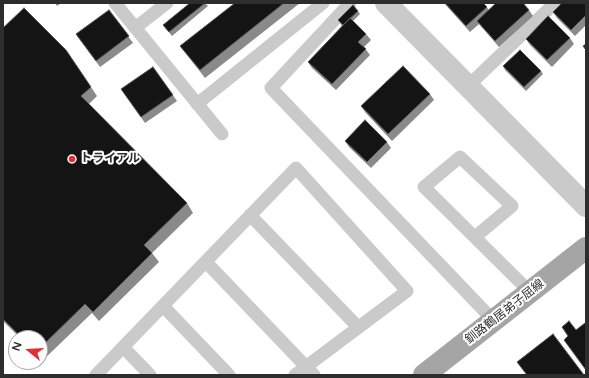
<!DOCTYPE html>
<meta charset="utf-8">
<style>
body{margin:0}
#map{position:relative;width:589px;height:378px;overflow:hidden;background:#fff;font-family:"Varela Round",sans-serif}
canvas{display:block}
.frame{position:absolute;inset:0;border:4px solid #2d2d2d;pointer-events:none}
.north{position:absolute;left:8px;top:330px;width:40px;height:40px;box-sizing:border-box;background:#fff;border:1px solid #ababab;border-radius:50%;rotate:288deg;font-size:11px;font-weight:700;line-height:16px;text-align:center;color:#2d2d2d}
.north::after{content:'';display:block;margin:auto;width:14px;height:18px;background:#e42e36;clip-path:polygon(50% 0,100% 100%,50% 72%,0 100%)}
</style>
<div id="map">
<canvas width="589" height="378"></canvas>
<div class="frame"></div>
<div class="north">N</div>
</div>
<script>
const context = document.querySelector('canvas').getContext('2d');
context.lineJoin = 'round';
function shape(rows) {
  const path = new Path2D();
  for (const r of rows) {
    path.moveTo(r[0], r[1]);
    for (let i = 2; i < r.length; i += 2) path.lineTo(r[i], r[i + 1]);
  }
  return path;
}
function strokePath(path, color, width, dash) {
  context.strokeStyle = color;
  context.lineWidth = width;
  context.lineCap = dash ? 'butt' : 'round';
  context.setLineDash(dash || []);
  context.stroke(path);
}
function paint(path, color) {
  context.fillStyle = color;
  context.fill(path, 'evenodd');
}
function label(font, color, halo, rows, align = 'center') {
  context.font = font + ' "Varela Round","Noto Sans JP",sans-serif';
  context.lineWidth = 4;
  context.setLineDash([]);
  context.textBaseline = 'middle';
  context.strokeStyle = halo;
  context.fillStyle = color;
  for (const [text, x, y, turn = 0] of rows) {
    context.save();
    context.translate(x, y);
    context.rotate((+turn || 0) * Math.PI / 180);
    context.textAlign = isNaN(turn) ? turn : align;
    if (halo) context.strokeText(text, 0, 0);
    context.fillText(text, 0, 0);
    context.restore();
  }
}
const service = shape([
 [115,3,222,134],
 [350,3,271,88,494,321],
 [135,28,167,3],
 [468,86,555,3],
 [197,104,323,3],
 [250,215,358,327],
 [475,237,512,206,460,157,424,187,530,292],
 [206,262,314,375],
 [163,306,229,375],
 [123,347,150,375],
 [96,375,296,168,407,291,295,375]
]);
const minor = shape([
 [386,3,586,206]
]);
const primary = shape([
 [424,375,586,248]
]);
const wall = shape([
 [55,3,61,3,57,6],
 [205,3,208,6,172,36,163,25],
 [235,3,300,3,205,78,180,46],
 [444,3,483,3,489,10,529,10,533,16,499,47,479,24,470,32],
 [586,3,586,25,575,36,557,18,553,12],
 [109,10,133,43,100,67,76,34],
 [358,11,360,14,353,21,366,34,371,40,364,47,370,55,336,90,312,68,308,62,342,26,338,20],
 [3,28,66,50,97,96,89,104,187,203,193,213,152,253,159,262,99,321,92,313,42,361,40,359,40,338,20,338,3,321],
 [570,38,574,44,552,67,530,45,526,39],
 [503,66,541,71,543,74,526,91,505,70],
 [153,67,177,101,145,123,121,89],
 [430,94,434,100,392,141,365,112,361,106],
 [345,141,387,142,391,148,371,168,349,147]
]);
const building = shape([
 [190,3,205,3,169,32,163,25,190,3],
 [235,3,284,3,200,70,180,46,235,3],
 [445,3,483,3,487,7,466,26,445,3],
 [496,3,523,3,529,10,495,41,477,21,496,3],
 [562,3,586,3,586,15,571,30,553,12,562,3],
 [353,5,358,11,343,25,338,20,353,5],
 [24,8,66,50,91,87,81,96,187,203,144,245,152,253,93,312,85,304,40,348,40,338,22,338,3,319,3,28,24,8],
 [109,10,129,36,96,61,76,34,109,10],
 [548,16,570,38,547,60,526,39,548,16],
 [350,18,366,34,358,42,366,49,332,84,308,62,350,18],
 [586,44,586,50,583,46,586,44],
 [520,50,541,71,524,87,503,66,520,50],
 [403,66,430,94,388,134,361,106,403,66],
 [153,67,173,95,141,117,121,89,153,67],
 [365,120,387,142,367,162,345,141,365,120],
 [569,321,576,330,585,323,586,324,586,370,564,340,568,336,562,327,569,321],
 [553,334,584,375,527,375,517,362,553,334]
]);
const markers = [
 [72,159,4,"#e42e36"]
];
const poiNames = [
 ["トライアル",80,159]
];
const streetNames = [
 ["釧路鶴居弟子屈線",505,312,-38]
];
strokePath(service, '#cacaca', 13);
strokePath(minor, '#cacaca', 22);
strokePath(primary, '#a5a5a5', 22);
paint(wall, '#8a8a8a');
paint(building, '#141414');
strokePath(building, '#5a5a5a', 1);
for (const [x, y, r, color] of markers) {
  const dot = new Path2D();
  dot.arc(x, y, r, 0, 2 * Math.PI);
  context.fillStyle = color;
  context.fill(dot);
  strokePath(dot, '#fff', 1.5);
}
label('bold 12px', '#2d2d2d', '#fff', poiNames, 'left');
label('12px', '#2d2d2d', '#fff', streetNames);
</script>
